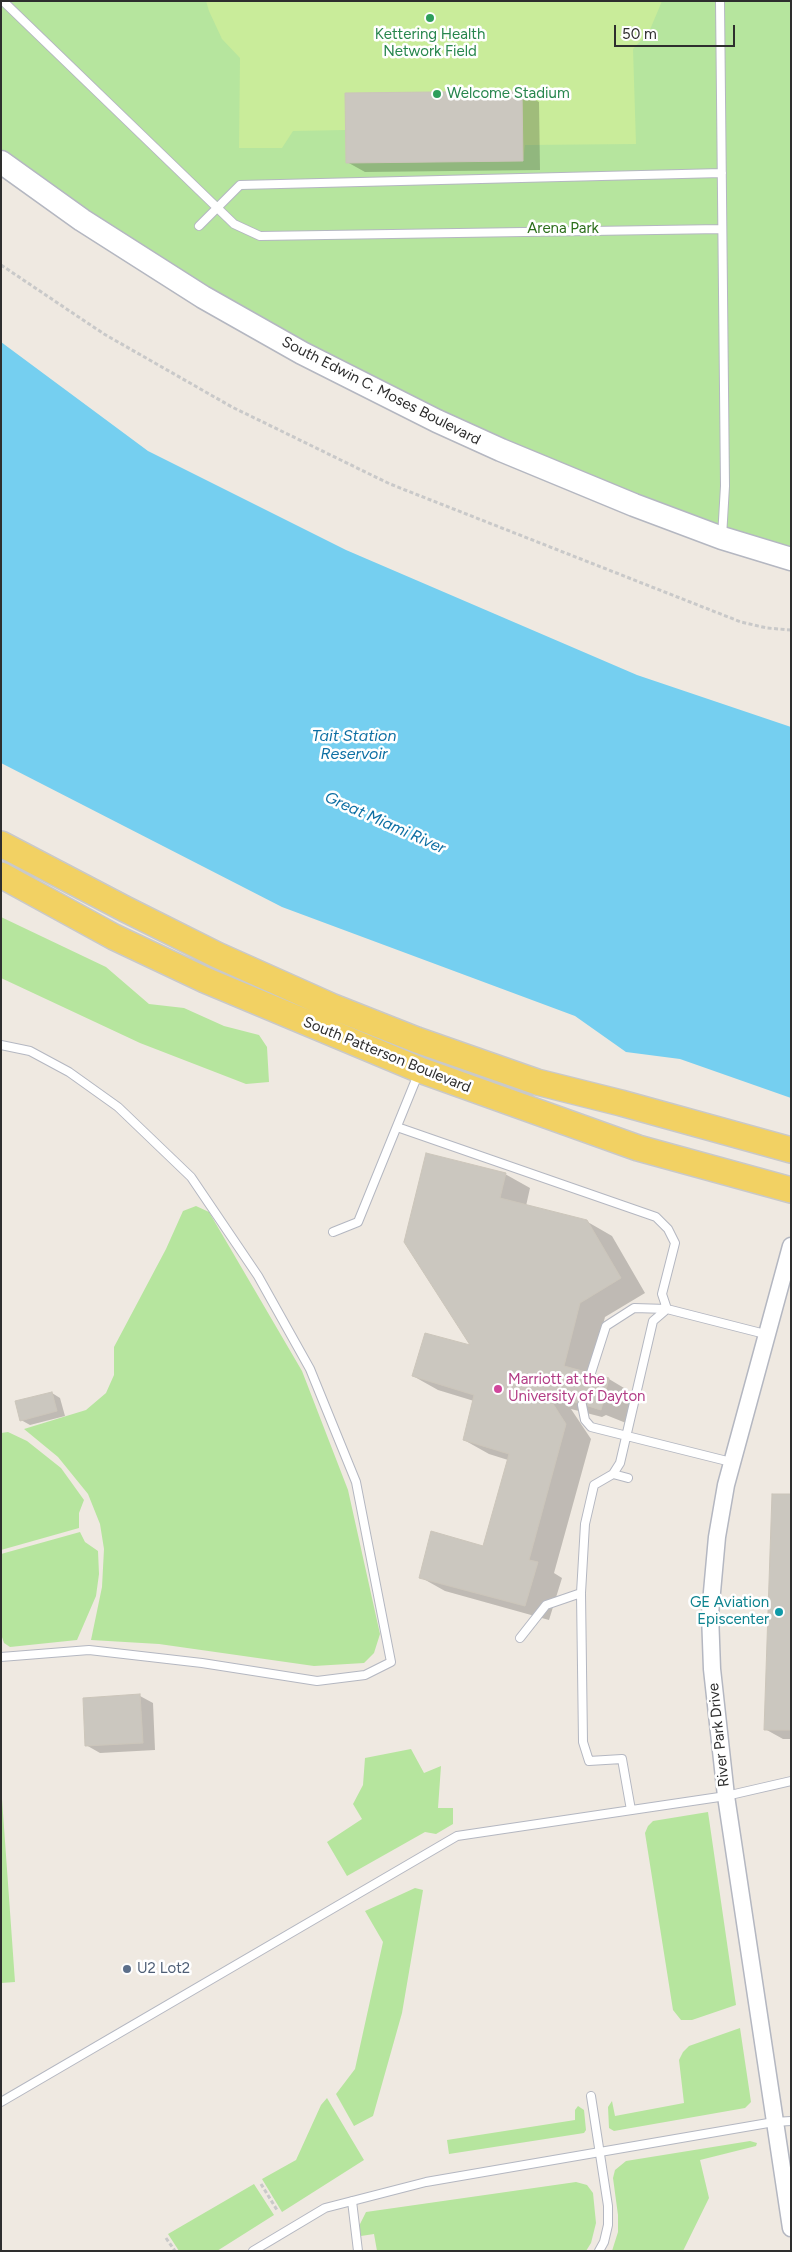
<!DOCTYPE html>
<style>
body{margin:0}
#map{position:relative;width:792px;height:2252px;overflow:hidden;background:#efe9e1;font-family:Figtree,sans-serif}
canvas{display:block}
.frame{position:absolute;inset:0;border:2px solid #2e2e2e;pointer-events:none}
.scale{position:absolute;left:614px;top:25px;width:121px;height:22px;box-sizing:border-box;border:2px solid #2e2e2e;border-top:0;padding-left:6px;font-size:15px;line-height:18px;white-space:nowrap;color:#2e2e2e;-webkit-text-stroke:4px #fff;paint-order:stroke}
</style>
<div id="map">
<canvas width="792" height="2252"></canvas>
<div class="frame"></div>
<div class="scale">50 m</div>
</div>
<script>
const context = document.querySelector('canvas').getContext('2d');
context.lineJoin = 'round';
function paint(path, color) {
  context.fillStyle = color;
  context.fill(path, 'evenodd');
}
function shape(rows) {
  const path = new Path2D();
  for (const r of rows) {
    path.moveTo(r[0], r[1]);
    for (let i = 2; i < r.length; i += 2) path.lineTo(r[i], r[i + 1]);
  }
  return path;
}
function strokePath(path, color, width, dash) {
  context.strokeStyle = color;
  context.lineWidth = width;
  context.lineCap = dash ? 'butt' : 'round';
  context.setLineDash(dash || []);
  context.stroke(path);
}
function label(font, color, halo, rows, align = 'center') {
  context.font = font + ' Figtree,sans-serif';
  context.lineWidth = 5;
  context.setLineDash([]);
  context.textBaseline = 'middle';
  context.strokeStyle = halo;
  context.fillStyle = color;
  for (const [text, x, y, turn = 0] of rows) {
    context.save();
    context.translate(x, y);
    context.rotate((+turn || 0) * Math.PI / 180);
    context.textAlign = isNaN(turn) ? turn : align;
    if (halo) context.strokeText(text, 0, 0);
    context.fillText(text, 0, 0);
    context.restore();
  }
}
const green = shape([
 [1,1,791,1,791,559,722,538,302,353,1,162],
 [1,917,106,967,149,1004,184,1008,224,1026,259,1035,267,1047,269,1082,246,1084,140,1043,1,978],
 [196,1206,209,1212,302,1371,348,1490,380,1634,374,1653,364,1663,314,1666,159,1644,91,1640,102,1587,104,1549,100,1524,88,1494,58,1457,24,1429,86,1410,106,1393,114,1375,114,1347,166,1249,183,1211],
 [8,1432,27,1441,61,1468,84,1500,79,1513,79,1528,1,1550,1,1433],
 [80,1532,85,1542,98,1551,99,1574,96,1596,77,1640,10,1647,4,1643,1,1634,1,1554],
 [411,1749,424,1773,441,1766,438,1808,453,1808,453,1824,436,1834,425,1832,347,1876,327,1842,362,1819,353,1804,363,1785,365,1758],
 [1,1785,15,1982,1,1983],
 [708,1812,736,2005,692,2020,681,2020,673,2010,645,1833,648,1826,653,1821],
 [415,1888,423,1890,402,2013,373,2116,354,2126,336,2094,355,2069,383,1942,365,1911],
 [740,2028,751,2102,745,2108,614,2131,609,2128,608,2107,612,2101,615,2116,684,2103,679,2060,683,2052,689,2046],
 [327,2098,364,2160,282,2212,262,2179,296,2160,321,2105],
 [578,2106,584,2110,586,2130,584,2133,449,2154,447,2140,575,2120,575,2110],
 [750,2141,757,2143,756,2146,700,2160,709,2198,683,2251,612,2251,618,2232,618,2215,613,2178,615,2170,626,2161],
 [576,2182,587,2185,593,2193,596,2223,591,2243,586,2251,377,2251,374,2234,361,2236,359,2226,366,2212],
 [254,2184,274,2215,217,2251,179,2251,168,2234]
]);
const pitch = shape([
 [206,1,662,1,649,32,633,49,636,144,525,145,523,161,346,163,345,130,293,131,282,148,239,148,240,58,222,39,209,11]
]);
const water = shape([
 [1,342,148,451,346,550,637,675,791,727,791,1098,680,1059,626,1052,575,1016,282,907,1,763]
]);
const shadow = shape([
 [522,92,539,102,540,170,365,172,347,162,346,95],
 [505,1174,530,1188,526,1206,586,1221,612,1236,645,1293,605,1317,590,1376,609,1379,634,1394,626,1423,606,1415,602,1417,571,1409,591,1439,554,1573,562,1578,549,1620,445,1591,420,1577,484,1547,508,1460,489,1454,464,1440,474,1401,438,1390,413,1376,473,1347,405,1242],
 [52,1393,60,1398,65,1416,30,1425,21,1420],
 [791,1495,791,1739,783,1739,765,1729],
 [140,1696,153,1703,155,1750,100,1753,86,1745]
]);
const building = shape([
 [522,91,523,161,346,163,345,93,522,91],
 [426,1153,506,1173,500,1198,587,1220,621,1278,580,1303,564,1366,586,1372,587,1376,590,1378,596,1375,609,1378,601,1410,588,1406,583,1400,577,1403,548,1396,566,1424,529,1560,538,1562,525,1606,419,1578,431,1531,483,1546,509,1454,463,1440,474,1395,412,1376,425,1333,470,1345,404,1242,426,1153],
 [52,1392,57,1411,20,1421,15,1401,52,1392],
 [772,1494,791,1494,791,1730,764,1730,772,1494],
 [140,1694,143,1743,85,1746,83,1698,140,1694]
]);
const path = shape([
 [1,265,104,334,232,407,390,484,741,622,767,628,791,630],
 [261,2184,277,2210],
 [166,2238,175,2251]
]);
const lane = shape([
 [3,1,234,224,260,236,722,229],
 [720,1,725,486,722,537],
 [199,226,240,185,722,173],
 [1,1045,30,1051,69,1072,118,1107,191,1177,258,1276,310,1369,356,1482,391,1662,365,1675,317,1681,202,1663,89,1650,1,1657],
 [397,1127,656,1217,668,1229,675,1243,662,1294,667,1309,765,1334],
 [333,1232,358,1222,419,1072],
 [591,1373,606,1326,634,1308,667,1309],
 [582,1405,585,1420,591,1427,731,1462],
 [613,1474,628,1478],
 [520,1638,546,1605,581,1593],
 [631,1810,622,1759,589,1761,583,1742,581,1593,585,1524,594,1485,613,1474,620,1463,653,1321,667,1309],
 [591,2096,608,2206,608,2225,604,2242,599,2251],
 [1,2102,457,1836,726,1796,791,1781],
 [352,2201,358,2251],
 [253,2251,325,2208,426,2182,774,2122,791,2121]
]);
const street = shape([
 [791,1246,726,1485,717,1537,710,1614,712,1669,726,1796,791,2228]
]);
const secondary = shape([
 [1,162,82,220,203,297,302,353,437,421,501,450,634,505,722,538,791,559]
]);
const primary = shape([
 [1,844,125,909,217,955,331,1006,417,1040,537,1082,621,1103,791,1150],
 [1,875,114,937,205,980,420,1070,638,1148,791,1190]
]);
const markers = [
 [430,18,5,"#2e9e5b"],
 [437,94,5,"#2e9e5b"],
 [498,1389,5,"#d1479c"],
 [779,1612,5,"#0f9aa8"],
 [127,1969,5,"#5c6f8a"]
];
const leisureNames = [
 ["Kettering Health",430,35],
 ["Network Field",430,52],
 ["Welcome Stadium",447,94,"left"]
];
const parkNames = [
 ["Arena Park",563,229]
];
const streetNames = [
 ["South Edwin C. Moses Boulevard",381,391,27],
 ["South Patterson Boulevard",387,1055,22],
 ["River Park Drive",719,1735,-96]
];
const hotelNames = [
 ["Marriott at the",508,1380],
 ["University of Dayton",508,1397]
];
const cultureNames = [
 ["GE Aviation",769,1603],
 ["Episcenter",769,1620]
];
const serviceNames = [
 ["U2 Lot2",137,1969]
];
const waterNames = [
 ["Tait Station",354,736],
 ["Reservoir",354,754],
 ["Great Miami River",385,823,24]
];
paint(green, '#b6e59e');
paint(pitch, '#c9ec9a');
paint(water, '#75cff0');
paint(shadow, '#0003');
paint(building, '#cbc7bf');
strokePath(building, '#cbc5ba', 1);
strokePath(lane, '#b4b7c1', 10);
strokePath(street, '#b4b7c1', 19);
strokePath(secondary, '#b4b7c1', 25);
strokePath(primary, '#c9c9c9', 28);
strokePath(path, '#c9c9c9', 3, [4, 2.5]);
strokePath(lane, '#fff', 8);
strokePath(street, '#fff', 16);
strokePath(secondary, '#fff', 22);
strokePath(primary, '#f2d163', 25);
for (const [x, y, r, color] of markers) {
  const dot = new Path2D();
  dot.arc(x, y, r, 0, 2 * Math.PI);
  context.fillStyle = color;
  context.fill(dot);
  strokePath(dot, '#fff', 2);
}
label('15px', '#27864d', '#fff', leisureNames);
label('15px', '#2c6e1b', '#fff', parkNames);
label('15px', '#2e2e2e', '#fff', streetNames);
label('15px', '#b23c85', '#fff', hotelNames, 'left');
label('15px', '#0d838f', '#fff', cultureNames, 'right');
label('15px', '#4e5e75', '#fff', serviceNames, 'left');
label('italic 16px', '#0d6fa3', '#fff', waterNames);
</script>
